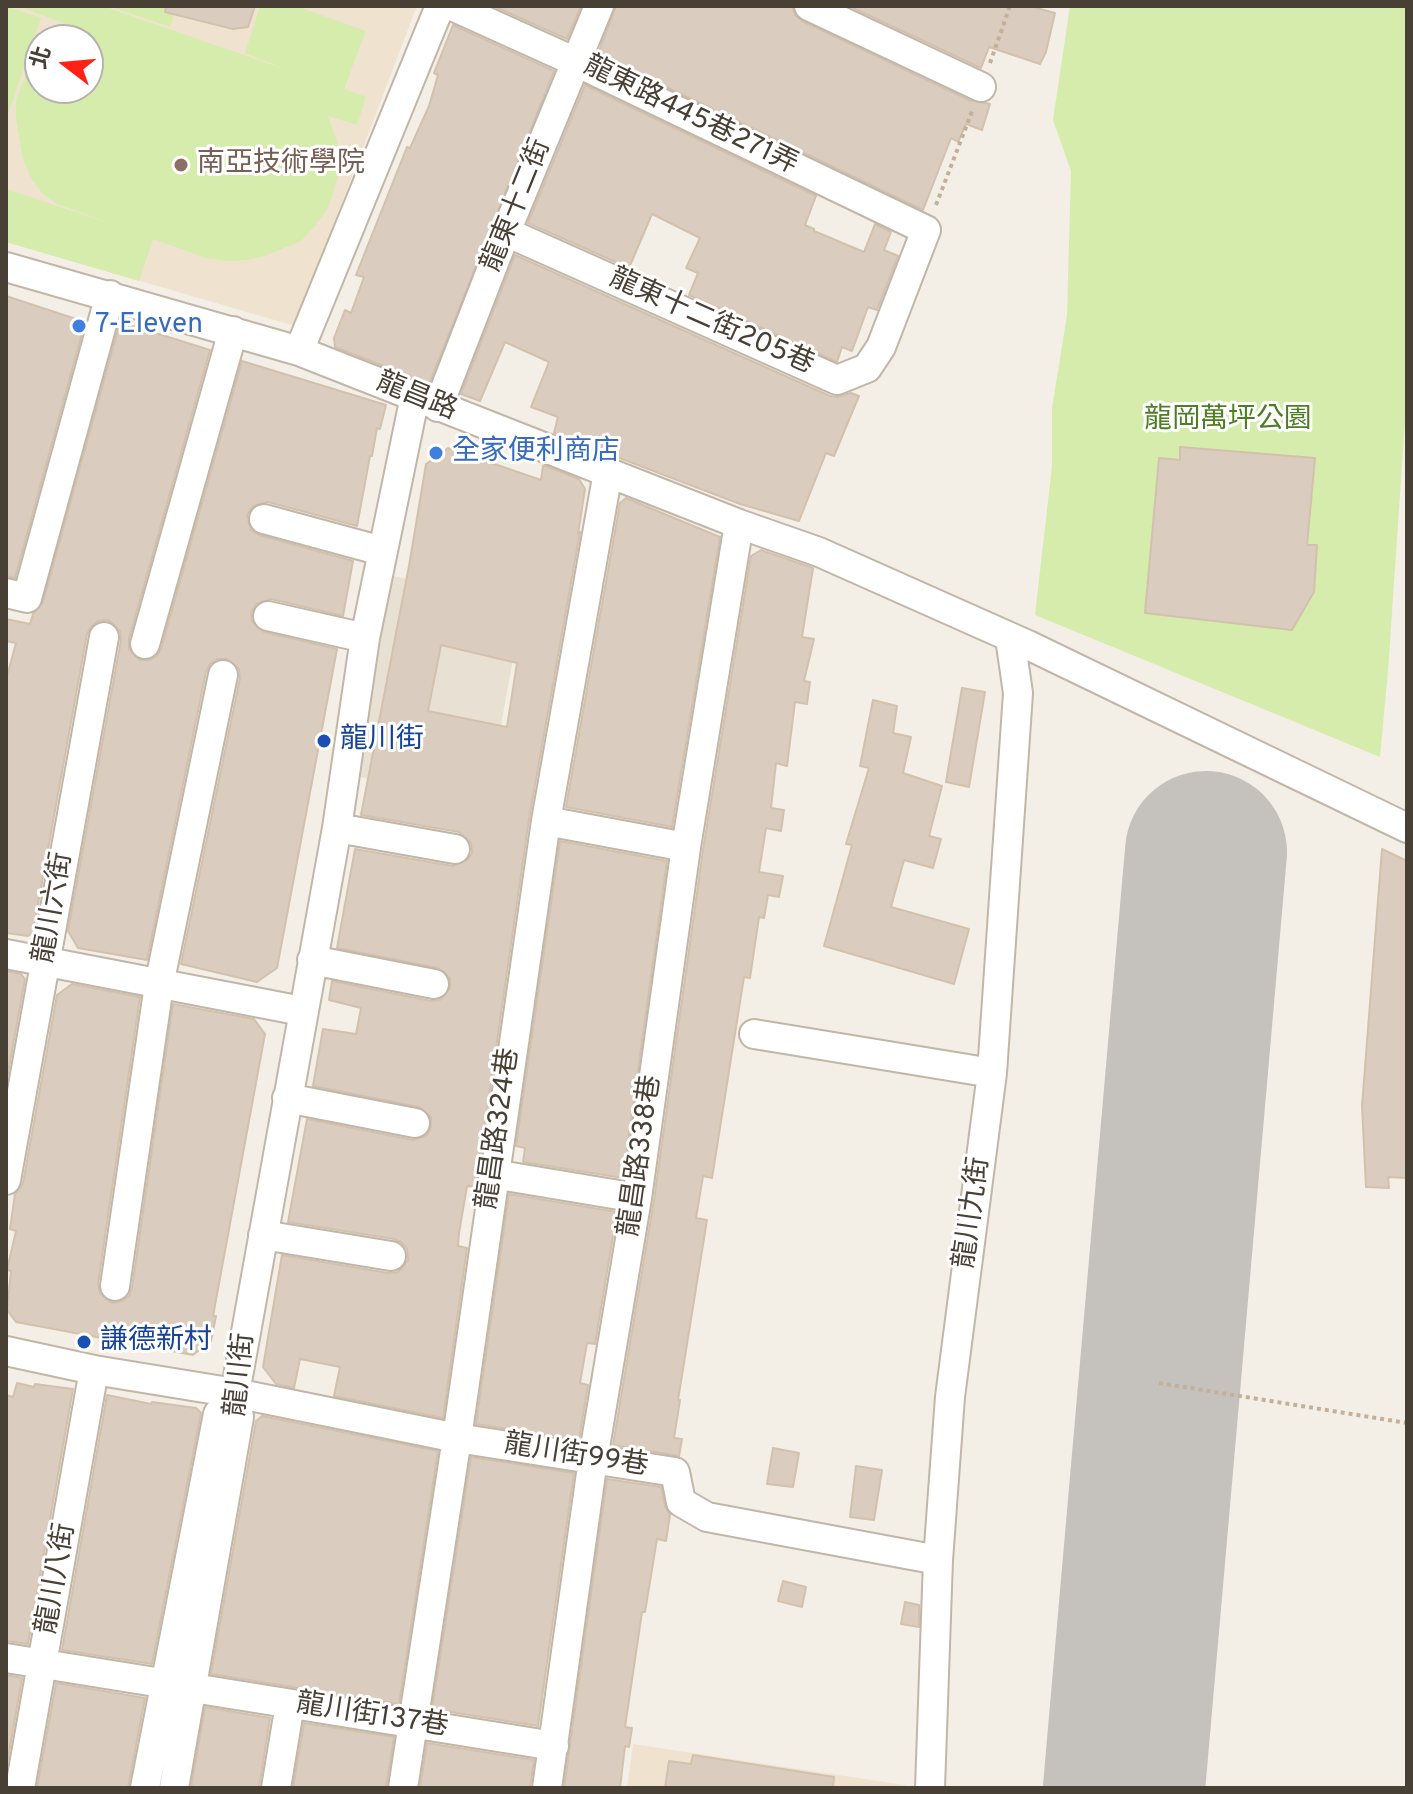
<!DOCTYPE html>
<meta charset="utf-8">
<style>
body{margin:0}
#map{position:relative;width:1413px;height:1794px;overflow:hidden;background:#f4efe6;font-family:Overpass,"Noto Sans TC",sans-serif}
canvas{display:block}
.frame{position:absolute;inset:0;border:8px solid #483f35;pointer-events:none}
.north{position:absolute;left:24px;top:24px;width:80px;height:80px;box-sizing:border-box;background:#fff;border:2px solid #b6b2ae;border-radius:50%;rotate:286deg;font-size:22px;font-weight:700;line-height:32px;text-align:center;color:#483f35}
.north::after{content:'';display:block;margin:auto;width:28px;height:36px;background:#ff2113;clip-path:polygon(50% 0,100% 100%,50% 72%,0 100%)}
</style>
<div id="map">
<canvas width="1413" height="1794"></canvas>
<div class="frame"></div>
<div class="north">北</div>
</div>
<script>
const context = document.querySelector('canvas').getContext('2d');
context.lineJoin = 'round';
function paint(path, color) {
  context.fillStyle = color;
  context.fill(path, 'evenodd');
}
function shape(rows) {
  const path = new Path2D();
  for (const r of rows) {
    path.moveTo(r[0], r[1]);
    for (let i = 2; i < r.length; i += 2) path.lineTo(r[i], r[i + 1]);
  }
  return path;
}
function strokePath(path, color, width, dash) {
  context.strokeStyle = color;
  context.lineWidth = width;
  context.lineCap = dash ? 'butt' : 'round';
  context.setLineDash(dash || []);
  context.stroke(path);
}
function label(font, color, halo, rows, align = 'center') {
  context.font = font + ' Overpass,"Noto Sans TC",sans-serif';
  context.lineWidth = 6;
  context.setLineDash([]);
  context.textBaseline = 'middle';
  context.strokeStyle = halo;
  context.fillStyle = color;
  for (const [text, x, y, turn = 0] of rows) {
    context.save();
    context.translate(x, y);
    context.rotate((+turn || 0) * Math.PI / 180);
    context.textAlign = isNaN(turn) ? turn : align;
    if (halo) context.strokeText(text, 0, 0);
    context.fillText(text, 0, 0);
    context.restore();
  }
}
const residential = shape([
 [392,576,524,600,487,801,354,776]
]);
const education = shape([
 [6,6,417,6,295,326,6,242],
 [40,40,88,40,88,88,40,88],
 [633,1744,905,1785,905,1788,627,1788]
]);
const green = shape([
 [6,6,41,18,6,120],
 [17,6,103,6,287,70,245,53,260,6,296,6,366,31,344,89,366,97,357,125,328,116,337,141,339,172,329,206,316,225,301,241,265,256,247,260,227,261,206,258,153,239,139,281,6,242,6,189,118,226,57,204,42,193,31,178,23,159,16,119,16,101,31,59,40,47,40,88,88,88,88,40,45,40,69,25],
 [108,6,177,6,170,27],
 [1070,6,1407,6,1407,392,1388,671,1380,757,1035,615,1052,466,1052,408,1067,315,1071,171,1053,120]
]);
const runway = shape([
 [1124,1788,1206,852]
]);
const building = shape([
 [166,6,255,6,248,27,233,29,165,12,166,6],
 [493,6,581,6,567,39,493,6],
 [616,6,792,6,795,15,802,21,969,100,990,104,982,130,966,124,958,142,951,138,923,210,598,54,616,6],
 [849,6,1029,6,1055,13,1046,52,1040,64,989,47,981,68,849,6],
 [453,25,554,71,429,384,335,347,334,338,345,310,351,313,364,277,356,275,407,147,410,148,429,106,438,75,434,73,453,25],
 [585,85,816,196,805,225,814,229,814,231,864,252,875,224,891,232,884,250,898,256,877,310,868,307,852,351,842,347,837,362,689,295,698,273,686,268,700,238,652,214,629,268,528,223,585,85],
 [515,255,830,396,837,397,851,393,859,396,834,456,826,453,799,521,740,504,554,433,558,417,531,407,549,362,505,342,480,401,461,394,515,255],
 [6,296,82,321,84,326,15,578,6,576,6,296],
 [120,322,210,350,129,639,129,649,140,660,150,660,157,656,161,649,242,361,386,405,380,429,377,428,372,456,370,456,357,526,268,502,253,506,247,515,251,530,259,535,353,561,343,616,271,599,256,604,251,613,252,622,264,632,337,649,277,968,257,982,181,964,240,678,239,669,227,659,217,659,210,664,206,672,147,960,78,948,68,931,121,640,120,631,108,620,98,621,91,627,87,634,33,932,28,936,6,933,6,680,16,643,6,641,6,619,30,624,33,614,43,602,120,322],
 [1180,447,1315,458,1307,545,1317,545,1314,592,1292,630,1145,613,1159,458,1180,460,1180,447],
 [448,448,541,480,543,466,546,466,579,479,585,489,578,534,580,532,529,819,476,1187,467,1186,459,1233,458,1246,467,1248,443,1418,334,1396,340,1367,300,1359,294,1388,276,1384,263,1367,282,1255,388,1273,398,1272,408,1260,407,1249,401,1242,394,1239,288,1222,307,1119,413,1140,427,1135,431,1127,431,1117,419,1107,313,1086,323,1029,356,1034,361,1008,329,1000,332,981,431,1001,440,1000,450,988,450,978,438,968,337,948,355,849,453,866,467,860,472,853,471,843,459,832,361,815,409,566,426,464,448,448],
 [441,645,517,663,507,727,428,711,441,645],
 [626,498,720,537,672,827,566,807,620,503,626,498],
 [761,550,813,568,802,637,814,639,804,681,810,682,807,704,795,702,787,766,776,763,771,808,784,810,781,831,766,828,759,872,783,876,779,897,768,895,764,918,759,917,750,978,744,977,712,1178,703,1176,696,1218,707,1220,678,1400,680,1400,674,1438,682,1439,679,1456,613,1445,654,1200,703,850,751,556,761,550],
 [962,688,985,692,969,787,946,782,962,688],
 [873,700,897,706,893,733,911,737,903,773,942,786,929,836,941,839,933,868,904,860,891,907,969,929,954,984,824,946,852,845,846,844,869,768,860,766,873,700],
 [560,841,667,861,623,1178,523,1162,525,1148,516,1146,560,841],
 [1382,849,1407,861,1407,1178,1388,1177,1389,1188,1366,1187,1362,1106,1382,849],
 [6,971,21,974,25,979,6,1084,6,971],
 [72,984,140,997,98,1284,100,1293,112,1303,122,1301,129,1296,132,1288,173,1004,254,1019,265,1034,213,1316,216,1316,211,1341,193,1355,16,1322,7,1310,11,1271,7,1270,16,1231,10,1229,15,1194,23,1183,57,995,72,984],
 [509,1194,617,1212,595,1344,587,1343,580,1383,588,1385,579,1440,476,1424,509,1194],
 [17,1383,34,1387,35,1384,73,1389,28,1644,6,1641,6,1395,13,1397,17,1383],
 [107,1395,151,1404,152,1402,196,1408,201,1413,152,1664,62,1650,107,1395],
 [262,1416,438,1451,399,1704,211,1674,256,1421,262,1416],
 [773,1448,799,1453,793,1487,767,1484,773,1448],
 [471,1457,574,1473,538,1726,432,1709,471,1457],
 [856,1466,882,1470,874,1520,850,1517,856,1466],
 [607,1479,661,1487,665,1506,670,1515,666,1541,657,1539,645,1612,642,1612,625,1727,632,1728,629,1747,625,1746,620,1788,564,1788,607,1479],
 [783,1581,806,1587,802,1607,778,1601,783,1581],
 [905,1602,919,1605,919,1627,901,1624,905,1602],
 [6,1675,22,1678,6,1770,6,1675],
 [56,1683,145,1698,128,1788,37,1788,56,1683],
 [205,1707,270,1718,259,1788,191,1788,205,1707],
 [304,1723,394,1737,386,1788,293,1788,304,1723],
 [427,1743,534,1760,530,1788,420,1788,427,1743],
 [693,1755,834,1777,833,1788,665,1788,669,1761,691,1764,693,1755]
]);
const path = shape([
 [990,63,1010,6],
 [936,205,973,109],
 [1159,1383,1407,1423]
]);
const minor = shape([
 [452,6,578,63,926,230,881,347,867,368,837,380,506,232],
 [809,6,981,87],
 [6,267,299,351,739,524,819,552,1028,645,1407,828],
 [299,351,440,6],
 [438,407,506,232,599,6],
 [264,519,382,551],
 [6,593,27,598,110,295],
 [268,616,365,638],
 [145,644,233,331],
 [546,821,686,847],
 [337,828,455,849],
 [6,954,302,1011],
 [312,960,434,984],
 [754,1034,992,1073],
 [287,1098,415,1123],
 [493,1174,637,1198],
 [6,1180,104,637],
 [263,1235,391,1256],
 [115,1286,159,985,223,675],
 [6,1351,94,1370,235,1393,457,1438,675,1472,681,1502,707,1517,938,1560],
 [6,1658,554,1746],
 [20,1788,94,1370],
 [145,1788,218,1414,235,1393],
 [174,1788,239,1417,235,1393,337,828,365,638,415,396],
 [276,1788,290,1704],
 [403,1788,457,1438,546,821,608,472],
 [547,1788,593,1459,637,1198,686,847,739,524],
 [930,1788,938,1560,950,1397,992,1073,1018,693,1010,638]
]);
const markers = [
 [181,165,8,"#8d6e63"],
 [79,326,8,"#3f7fe0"],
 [436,453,8,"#3f7fe0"],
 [324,741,8,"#1a4fb4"],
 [84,1342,8,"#1a4fb4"]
];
const streetNames = [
 ["龍東路445巷271弄",690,117,26],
 ["龍東十二街",518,206,-68],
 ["龍東十二街205巷",711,323,24],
 ["龍昌路",416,398,22],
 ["龍川六街",55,908,-80],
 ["龍昌路324巷",500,1129,-82],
 ["龍昌路338巷",642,1156,-82],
 ["龍川九街",974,1213,-82],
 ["龍川街",242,1375,-84],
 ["龍川街99巷",576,1457,9],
 ["龍川八街",58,1579,-80],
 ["龍川街137巷",372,1717,9]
];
const educationNames = [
 ["南亞技術學院",197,165]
];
const shopNames = [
 ["7-Eleven",95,326],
 ["全家便利商店",452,453]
];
const parkNames = [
 ["龍岡萬坪公園",1228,421]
];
const transitNames = [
 ["龍川街",340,741],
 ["謙德新村",100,1342]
];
paint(residential, '#e9e0d4');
paint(education, '#efe3cf');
paint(green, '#d5ecac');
strokePath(runway, '#c5c2be', 162);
paint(building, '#daccbe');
strokePath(building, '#d2c1ad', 2);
strokePath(minor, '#c1b6a8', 32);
strokePath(path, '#c4b098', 4, [4, 4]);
strokePath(minor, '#fff', 28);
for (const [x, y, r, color] of markers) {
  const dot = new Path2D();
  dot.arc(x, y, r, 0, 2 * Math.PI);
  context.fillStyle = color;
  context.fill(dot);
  strokePath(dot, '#fff', 3);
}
label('28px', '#483f35', '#fff', streetNames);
label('28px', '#785e54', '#fff', educationNames, 'left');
label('28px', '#366cbe', '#fff', shopNames, 'left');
label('28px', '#4e7e23', '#fff', parkNames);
label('28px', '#164399', '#fff', transitNames, 'left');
</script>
